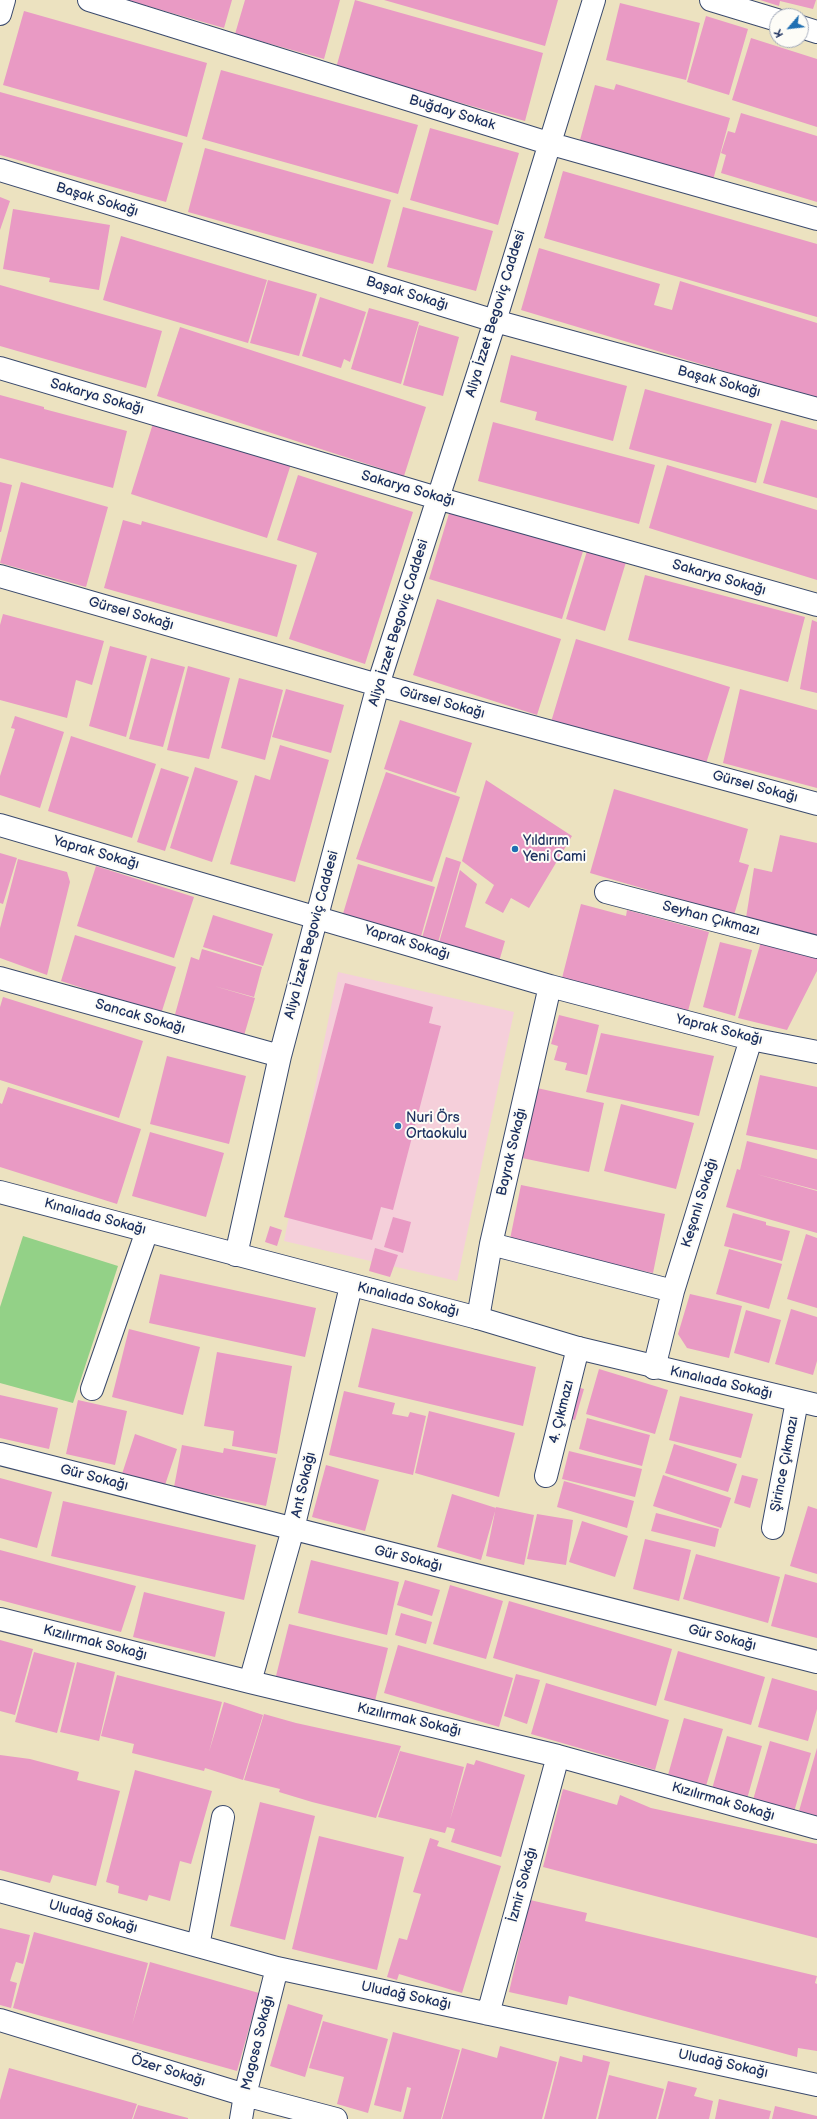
<!DOCTYPE html>
<meta charset="utf-8">
<style>
body{margin:0}
#map{position:relative;width:817px;height:2119px;overflow:hidden;background:#ece2c0;font-family:"Balsamiq Sans",sans-serif}
canvas{display:block}
.north{position:absolute;left:769px;top:8px;width:40px;height:40px;box-sizing:border-box;background:#fdfcf7;border:1px solid #a3aaba;border-radius:50%;rotate:242deg;font-size:11px;font-weight:700;line-height:16px;text-align:center;color:#1b2f5e}
.north::after{content:'';display:block;margin:auto;width:14px;height:18px;background:#1f6fb2;clip-path:polygon(50% 0,100% 100%,50% 72%,0 100%)}
</style>
<div id="map">
<canvas width="817" height="2119"></canvas>
<div class="north">K</div>
</div>
<script>
const context = document.querySelector('canvas').getContext('2d');
context.lineJoin = 'round';
function paint(path, color) {
  context.fillStyle = color;
  context.fill(path, 'evenodd');
}
function shape(rows) {
  const path = new Path2D();
  for (const r of rows) {
    path.moveTo(r[0], r[1]);
    for (let i = 2; i < r.length; i += 2) path.lineTo(r[i], r[i + 1]);
  }
  return path;
}
function strokePath(path, color, width, dash) {
  context.strokeStyle = color;
  context.lineWidth = width;
  context.lineCap = dash ? 'butt' : 'round';
  context.setLineDash(dash || []);
  context.stroke(path);
}
function label(font, color, halo, rows, align = 'center') {
  context.font = font + ' "Balsamiq Sans",sans-serif';
  context.lineWidth = 4;
  context.setLineDash([]);
  context.textBaseline = 'middle';
  context.strokeStyle = halo;
  context.fillStyle = color;
  for (const [text, x, y, turn = 0] of rows) {
    context.save();
    context.translate(x, y);
    context.rotate((+turn || 0) * Math.PI / 180);
    context.textAlign = isNaN(turn) ? turn : align;
    if (halo) context.strokeText(text, 0, 0);
    context.fillText(text, 0, 0);
    context.restore();
  }
}
const built = shape([
 [338,972,514,1012,457,1281,284,1241]
]);
const green = shape([
 [23,1236,118,1266,73,1403,0,1383,0,1307]
]);
const building = shape([
 [126,0,232,0,224,28],
 [245,0,340,0,324,59,235,34],
 [355,0,543,53,525,121,336,68],
 [384,0,558,0,545,46],
 [760,0,816,0,813,9,780,1,779,6],
 [620,3,700,23,686,80,606,60],
 [24,11,207,63,187,137,3,85],
 [706,16,748,29,729,95,687,82],
 [751,38,817,59,817,127,732,100],
 [221,70,418,125,398,194,202,139],
 [616,84,730,118,713,180,580,140,595,85,614,90],
 [0,92,183,143,166,202,0,155],
 [741,113,817,136,817,202,721,173,726,155,721,153,728,131,735,133],
 [430,128,519,153,498,225,410,200],
 [205,148,391,200,373,264,188,212],
 [563,171,817,244,817,317,544,238],
 [0,197,10,201,0,230],
 [403,207,493,231,476,291,387,267],
 [13,209,110,225,99,290,49,282,50,278,3,269],
 [121,236,267,280,248,343,103,300],
 [539,248,660,284,654,305,672,310,680,281,817,323,817,399,521,310],
 [268,280,317,294,299,356,250,343],
 [0,285,162,331,146,388,0,346],
 [320,297,366,312,350,362,344,359,341,368,302,356],
 [369,308,419,322,401,384,351,369],
 [419,325,459,337,443,396,403,385],
 [180,327,426,407,404,476,157,396],
 [511,355,627,386,613,441,535,420,537,412,500,402],
 [645,389,772,424,756,483,629,449],
 [0,395,44,407,44,409,127,431,113,488,0,458],
 [155,417,292,461,267,538,131,494],
 [781,420,817,430,817,498,763,483],
 [493,422,655,465,639,524,478,481],
 [667,465,817,510,817,580,649,528],
 [298,475,413,512,365,664,289,639,317,553,277,540],
 [0,482,12,485,1,532,0,532],
 [21,482,108,507,86,587,0,563],
 [451,507,584,548,562,619,429,579],
 [123,520,141,525,142,521,297,565,277,637,104,588],
 [587,551,626,562,605,631,566,619],
 [645,575,805,617,788,682,628,640],
 [437,599,561,639,537,715,413,675],
 [3,614,104,641,92,685,76,680,67,718,0,700,0,625],
 [812,620,817,622,817,693,800,689],
 [576,639,730,687,704,770,551,722],
 [110,646,147,656,126,737,89,726],
 [151,658,185,667,163,747,129,739],
 [188,666,230,678,209,759,167,750],
 [239,678,283,690,265,760,221,748],
 [286,689,344,705,331,753,272,737],
 [740,689,817,710,817,788,723,763],
 [15,716,64,732,40,808,0,795,0,776,15,729,11,728],
 [400,720,472,743,456,793,384,769],
 [71,736,156,764,132,838,48,811],
 [280,745,329,760,295,882,230,864,255,775,270,780],
 [195,767,238,781,212,862,170,848],
 [161,768,189,777,165,851,137,842],
 [386,772,460,797,432,882,356,859],
 [486,780,572,836,529,908,511,898,503,913,485,903,494,885,462,861],
 [614,789,748,829,739,862,749,865,734,915,590,873],
 [780,835,817,843,817,939,745,924,754,868,772,872],
 [0,853,17,858,3,904,0,903],
 [446,857,461,862,437,946,421,941],
 [18,859,67,872,70,882,47,975,0,958,0,928],
 [358,864,435,887,420,940,342,917],
 [96,866,194,897,174,958,77,926],
 [460,870,477,884,465,927,505,941,498,965,438,946],
 [581,904,626,916,627,910,709,932,688,1011,562,978],
 [213,915,273,934,263,966,203,947],
 [75,935,176,967,161,1014,61,981],
 [720,942,752,950,735,1016,703,1007],
 [761,942,817,958,817,971,787,1030,738,1018],
 [202,949,262,967,254,997,214,986,255,998,243,1039,174,1018,191,957,199,960],
 [345,983,433,1007,429,1023,441,1026,393,1210,381,1207,372,1240,284,1217],
 [3,997,143,1041,119,1118,0,1080,0,1007],
 [559,1015,599,1025,587,1075,565,1070,567,1063,554,1060,558,1046,551,1044],
 [601,1033,714,1056,699,1116,586,1092],
 [167,1056,246,1076,229,1144,150,1124],
 [760,1075,817,1087,817,1150,746,1135],
 [8,1087,141,1129,117,1204,0,1167,0,1103,2,1104],
 [537,1088,604,1103,589,1172,522,1158],
 [621,1104,694,1123,676,1189,604,1171],
 [150,1132,224,1153,206,1217,132,1196],
 [747,1141,817,1159,817,1190,756,1174,817,1191,817,1233,726,1207,737,1169,740,1170],
 [521,1185,665,1214,653,1273,509,1244],
 [733,1213,766,1222,766,1225,790,1231,782,1261,724,1246],
 [393,1217,411,1222,403,1253,384,1247],
 [270,1226,282,1230,277,1246,265,1242],
 [806,1234,817,1238,817,1308,787,1299],
 [375,1248,398,1255,390,1277,369,1271],
 [729,1249,782,1264,769,1309,716,1294],
 [160,1274,316,1308,305,1357,149,1323],
 [690,1294,742,1306,729,1358,687,1348,678,1334],
 [791,1309,817,1317,817,1361,813,1375,775,1364],
 [746,1310,781,1320,769,1363,734,1353],
 [372,1328,536,1367,523,1426,358,1387],
 [129,1329,200,1347,183,1415,112,1397],
 [217,1352,292,1366,277,1454,232,1446,234,1431,204,1426],
 [599,1369,668,1390,655,1434,586,1414],
 [573,1386,584,1389,575,1420,564,1417],
 [344,1391,395,1403,392,1414,408,1417,410,1412,426,1416,413,1475,329,1455],
 [0,1395,58,1408,49,1449,0,1438],
 [680,1396,753,1414,741,1458,669,1440],
 [78,1400,127,1411,115,1465,66,1454],
 [429,1411,515,1433,499,1497,415,1473],
 [587,1418,650,1435,642,1466,579,1449],
 [135,1434,177,1449,164,1488,122,1474],
 [674,1444,737,1464,728,1492,665,1473],
 [182,1445,223,1453,224,1448,276,1458,266,1506,174,1487],
 [569,1451,642,1469,635,1497,562,1479],
 [326,1465,379,1480,365,1531,312,1517],
 [663,1475,731,1498,721,1528,653,1506],
 [742,1475,758,1479,750,1508,734,1503],
 [0,1478,52,1492,37,1548,0,1538],
 [564,1481,634,1501,627,1528,557,1507],
 [452,1494,496,1508,481,1560,437,1547],
 [63,1501,256,1545,244,1600,51,1556],
 [808,1506,817,1509,817,1574,790,1566],
 [496,1507,534,1515,524,1565,486,1556],
 [656,1513,719,1529,715,1547,651,1531],
 [537,1514,573,1520,566,1565,527,1559],
 [582,1521,628,1536,615,1577,569,1562],
 [645,1539,691,1550,679,1601,633,1589],
 [0,1550,136,1586,121,1632,0,1600],
 [696,1554,780,1577,768,1623,683,1599],
 [311,1560,399,1582,387,1635,298,1613],
 [785,1574,817,1583,817,1638,771,1626],
 [405,1580,440,1590,432,1616,397,1605],
 [450,1585,503,1601,486,1659,433,1644],
 [144,1592,225,1612,215,1657,133,1637],
 [509,1601,672,1649,656,1706,493,1658],
 [401,1613,432,1622,426,1644,395,1635],
 [289,1624,388,1648,374,1705,275,1680],
 [0,1640,33,1649,15,1715,0,1711],
 [398,1645,513,1678,499,1727,384,1693],
 [678,1651,765,1677,751,1725,664,1700],
 [34,1652,75,1663,57,1733,15,1722],
 [77,1662,115,1672,99,1741,60,1732],
 [516,1674,540,1680,527,1724,504,1716],
 [117,1675,222,1702,209,1752,224,1702,263,1715,243,1780,205,1768,204,1771,132,1753,134,1744,101,1736],
 [772,1678,817,1691,817,1709,808,1741,758,1727],
 [546,1683,669,1720,655,1770,531,1734],
 [264,1714,296,1723,401,1746,376,1818,312,1802,279,1792,280,1789,244,1780],
 [684,1718,723,1729,706,1786,668,1775],
 [727,1736,762,1746,747,1799,712,1789],
 [770,1741,811,1753,794,1812,753,1800],
 [817,1748,817,1816,799,1811],
 [400,1751,464,1767,450,1820,467,1763,474,1765,476,1760,525,1775,501,1857,451,1842,455,1829,447,1827,445,1833,378,1817],
 [0,1755,30,1759,79,1772,77,1780,120,1791,96,1886,53,1875,50,1883,0,1870],
 [135,1770,212,1791,191,1864,180,1861,170,1901,149,1895,147,1901,118,1893,119,1886,106,1882],
 [563,1789,617,1805,620,1795,651,1808,817,1844,817,1938,543,1867],
 [260,1802,315,1816,285,1940,230,1926],
 [319,1836,404,1857,377,1970,292,1949],
 [430,1838,439,1841,437,1846,501,1866,462,1993,399,1974,397,1980,387,1977,399,1938,407,1940,421,1894,413,1892],
 [530,1900,587,1913,585,1921,817,1976,815,1983,817,1984,817,2051,798,2048,797,2057,569,1996,567,2005,509,1992],
 [0,1928,30,1935,23,1964,16,1962,10,1981,17,1983,11,2008,0,2005],
 [34,1932,148,1963,132,2025,150,1962,259,1993,237,2071,13,2008],
 [288,2004,323,2015,305,2077,270,2066],
 [323,2021,388,2039,368,2113,337,2104,344,2077,309,2068],
 [393,2032,460,2050,441,2119,403,2119,411,2088,407,2087,401,2112,374,2105],
 [500,2046,557,2062,542,2119,480,2119,481,2115,480,2119,442,2119,462,2048,497,2058],
 [583,2055,610,2062,596,2119,544,2119,560,2056,582,2062],
 [9,2068,137,2104,132,2119,0,2119,0,2100],
 [609,2075,664,2089,656,2119,598,2119],
 [668,2081,697,2088,694,2096,713,2101,709,2119,658,2119],
 [719,2099,771,2111,769,2119,715,2119],
 [138,2105,188,2118,188,2119,133,2119],
 [775,2106,817,2116,817,2119,772,2119]
]);
const minor = shape([
 [89,0,548,143,817,219],
 [711,0,777,20],
 [0,14,4,0],
 [801,27,817,32],
 [0,170,495,321,817,409],
 [0,368,444,500,817,605],
 [0,576,378,685,817,804],
 [0,825,550,986,751,1039,817,1052],
 [606,892,817,947],
 [0,978,280,1056],
 [491,1244,673,1291],
 [236,1255,280,1056,378,685,495,321,594,0],
 [478,1318,491,1244,550,986],
 [654,1368,673,1291,751,1039],
 [92,1389,147,1231],
 [0,1454,817,1662],
 [546,1476,578,1348],
 [773,1528,797,1401],
 [0,1619,250,1682,558,1756,817,1828],
 [250,1682,293,1529,351,1286],
 [0,1891,277,1968,817,2085],
 [198,1946,223,1817],
 [488,2014,558,1756],
 [0,2020,245,2095,336,2119],
 [241,2119,245,2095,277,1968]
]);
const tertiary = shape([
 [0,1192,478,1318,578,1348,817,1405]
]);
const markers = [
 [515,849,4,"#1f6fb2"],
 [398,1126,4,"#1f6fb2"]
];
const streetNames = [
 ["Buğday Sokak",452,113,17],
 ["Başak Sokağı",97,200,17],
 ["Başak Sokağı",407,294,17],
 ["Aliya İzzet Begoviç Caddesi",496,314,-73],
 ["Başak Sokağı",719,382,15],
 ["Sakarya Sokağı",97,397,16],
 ["Sakarya Sokağı",408,489,16],
 ["Sakarya Sokağı",719,578,16],
 ["Gürsel Sokağı",131,614,16],
 ["Aliya İzzet Begoviç Caddesi",399,623,-73],
 ["Gürsel Sokağı",442,703,15],
 ["Gürsel Sokağı",755,787,15],
 ["Yaprak Sokağı",96,853,16],
 ["Seyhan Çıkmazı",711,919,15],
 ["Aliya İzzet Begoviç Caddesi",312,935,-75],
 ["Yaprak Sokağı",407,943,17],
 ["Sancak Sokağı",140,1017,16],
 ["Yaprak Sokağı",719,1030,14],
 ["Bayrak Sokağı",512,1152,-77],
 ["Keşanlı Sokağı",700,1203,-73],
 ["Kınalıada Sokağı",95,1217,15],
 ["Kınalıada Sokağı",408,1300,14],
 ["Kınalıada Sokağı",721,1383,13],
 ["4. Çıkmazı",562,1412,-76],
 ["Şirince Çıkmazı",785,1464,-79],
 ["Gür Sokağı",94,1478,14],
 ["Ant Sokağı",304,1485,-77],
 ["Gür Sokağı",408,1559,14],
 ["Gür Sokağı",722,1638,14],
 ["Kızılırmak Sokağı",95,1643,14],
 ["Kızılırmak Sokağı",409,1720,13],
 ["Kızılırmak Sokağı",723,1802,16],
 ["İzmir Sokağı",523,1885,-75],
 ["Uludağ Sokağı",93,1917,15],
 ["Uludağ Sokağı",406,1996,12],
 ["Magosa Sokağı",258,2043,-76],
 ["Uludağ Sokağı",723,2064,12],
 ["Özer Sokağı",168,2071,17]
];
const poiNames = [
 ["Yıldırım",523,841],
 ["Yeni Cami",523,857],
 ["Nuri Örs",406,1118],
 ["Ortaokulu",406,1134]
];
paint(built, '#f5cfda');
paint(green, '#93d187');
paint(building, '#e99ac4');
strokePath(minor, '#3a4a6d', 24);
strokePath(tertiary, '#3a4a6d', 24);
strokePath(minor, '#fff', 22);
strokePath(tertiary, '#fff', 22);
for (const [x, y, r, color] of markers) {
  const dot = new Path2D();
  dot.arc(x, y, r, 0, 2 * Math.PI);
  context.fillStyle = color;
  context.fill(dot);
  strokePath(dot, '#fdfcf7', 1.5);
}
label('14px', '#1b2f5e', '#fdfcf7', streetNames);
label('14px', '#1b2f5e', '#fdfcf7', poiNames, 'left');
</script>
